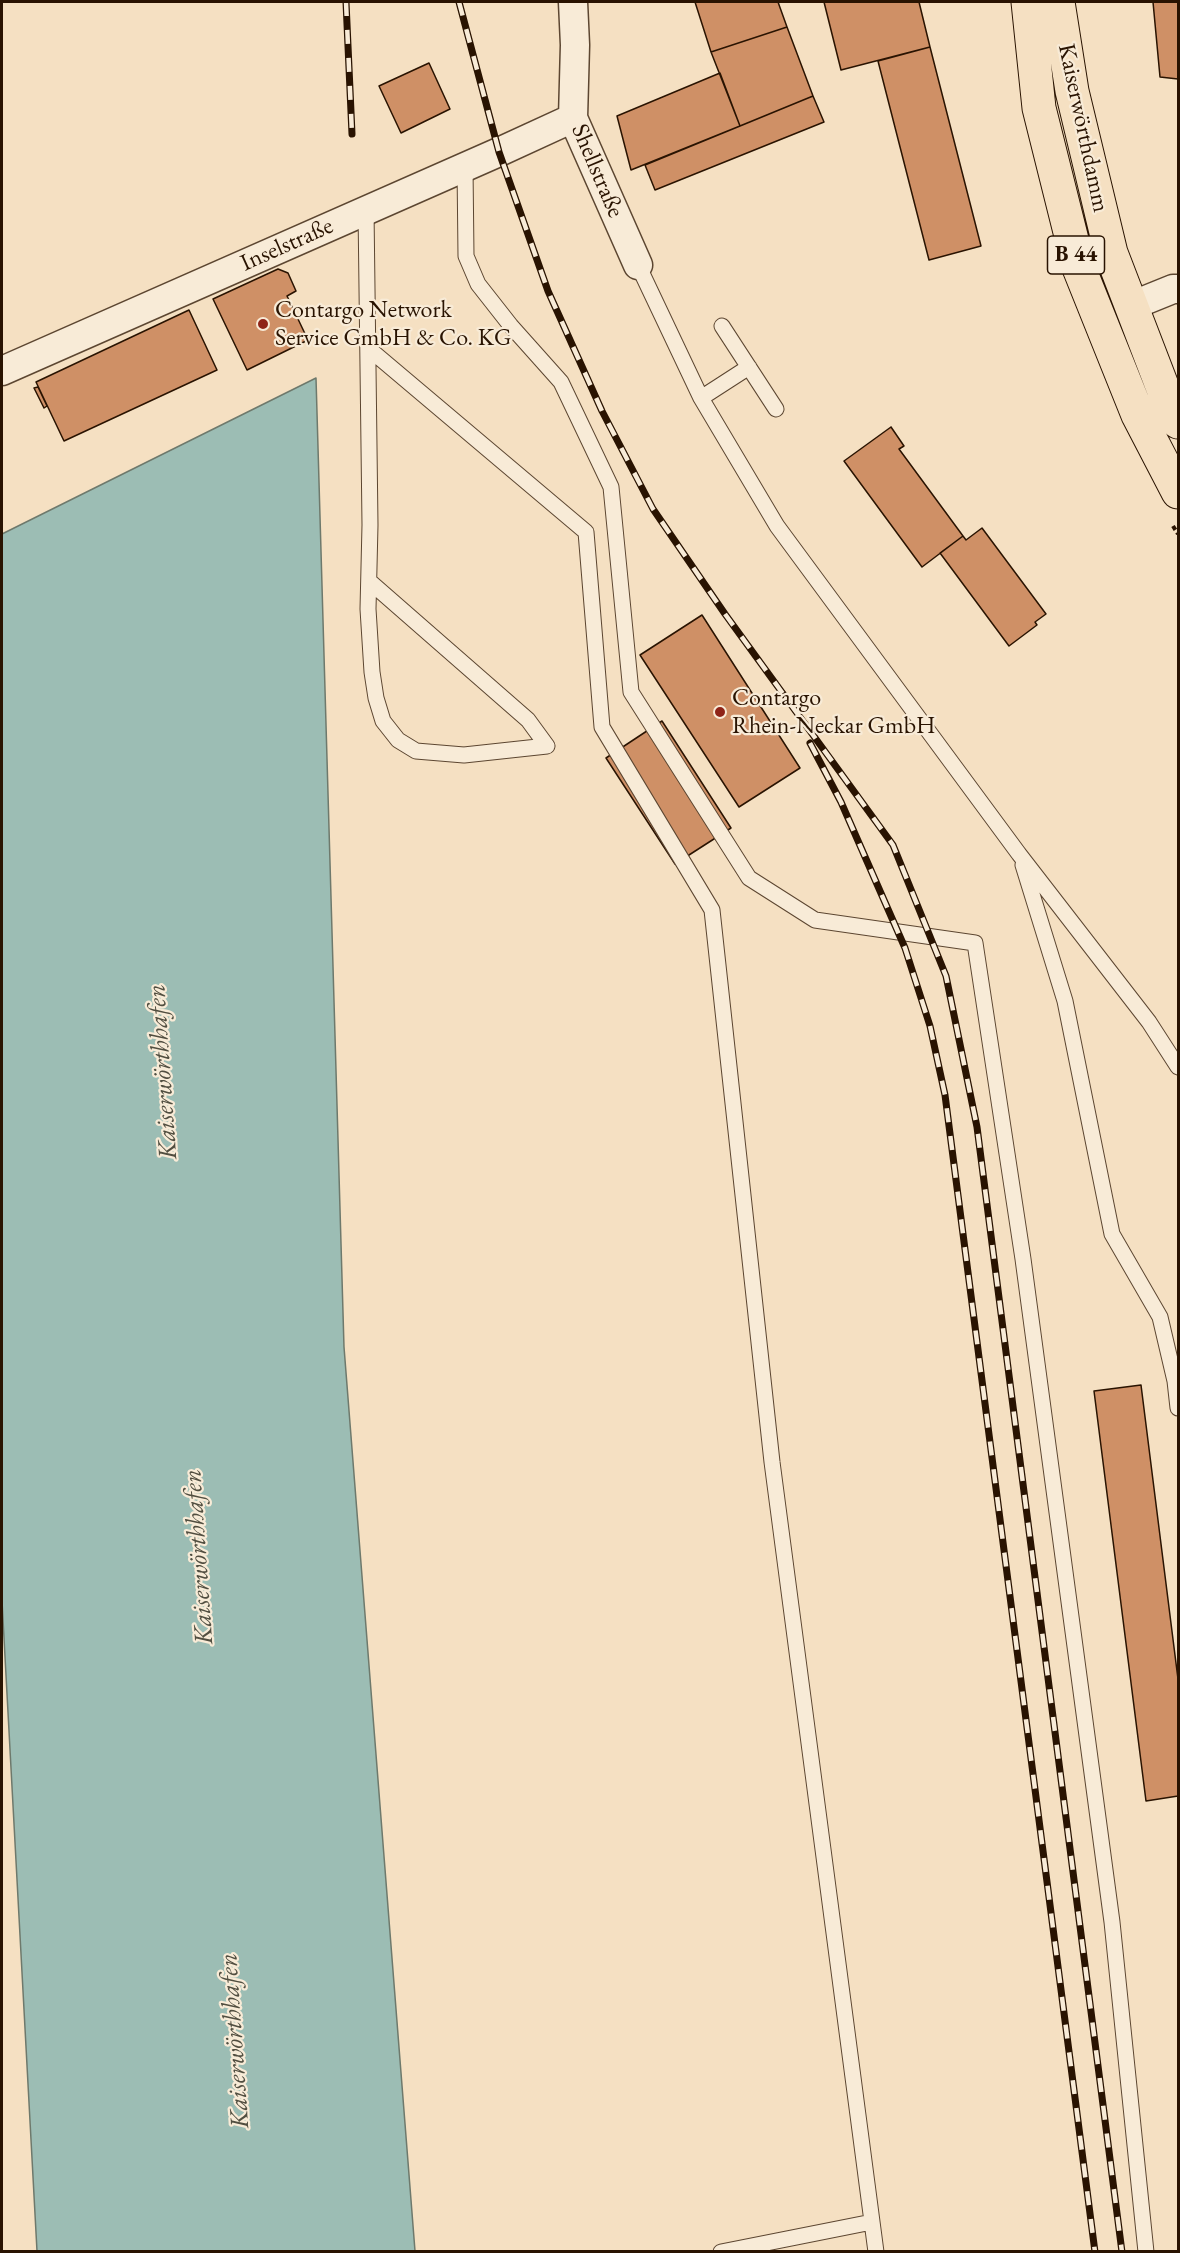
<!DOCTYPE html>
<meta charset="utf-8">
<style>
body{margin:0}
#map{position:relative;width:1180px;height:2253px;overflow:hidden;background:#f5e0c2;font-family:"EB Garamond",serif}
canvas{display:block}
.frame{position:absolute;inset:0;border:3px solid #291301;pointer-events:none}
</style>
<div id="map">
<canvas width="1180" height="2253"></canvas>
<div class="frame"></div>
</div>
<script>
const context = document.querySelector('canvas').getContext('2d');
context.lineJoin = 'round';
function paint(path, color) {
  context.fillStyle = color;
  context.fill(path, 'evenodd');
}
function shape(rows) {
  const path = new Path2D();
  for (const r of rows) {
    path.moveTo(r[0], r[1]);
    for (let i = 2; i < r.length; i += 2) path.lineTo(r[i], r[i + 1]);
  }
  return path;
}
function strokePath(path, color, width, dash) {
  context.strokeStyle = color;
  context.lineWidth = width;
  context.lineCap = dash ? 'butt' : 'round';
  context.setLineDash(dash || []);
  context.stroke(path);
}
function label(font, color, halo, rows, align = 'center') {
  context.font = font + ' "EB Garamond",serif';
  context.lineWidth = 4.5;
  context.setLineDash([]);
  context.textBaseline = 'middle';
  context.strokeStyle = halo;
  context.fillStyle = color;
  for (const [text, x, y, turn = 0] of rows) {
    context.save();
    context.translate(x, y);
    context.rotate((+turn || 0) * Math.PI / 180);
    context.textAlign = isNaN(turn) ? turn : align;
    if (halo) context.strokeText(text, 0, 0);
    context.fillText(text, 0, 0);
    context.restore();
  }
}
const water = shape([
 [316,378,344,1347,415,2251,37,2251,2,1601,2,534,316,378]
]);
const building = shape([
 [695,2,778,2,787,27,711,52,695,2],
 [824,2,919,2,930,47,841,70,824,2],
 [1153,2,1178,2,1178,79,1160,77,1153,2],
 [787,27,813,96,740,126,711,52,787,27],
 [930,47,981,246,929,260,878,61,930,47],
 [429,63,450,109,401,133,379,86,429,63],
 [720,73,740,126,631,170,617,116,720,73],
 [813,96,824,122,655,190,645,165,813,96],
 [278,269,288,273,296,291,287,296,308,340,247,370,213,299,278,269],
 [189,310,217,370,64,441,36,382,189,310],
 [38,387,47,406,44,408,34,388,38,387],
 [891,427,904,446,899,449,963,536,922,567,844,461,891,427],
 [982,528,1046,614,1035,622,1037,625,1009,646,940,553,963,536,966,540,982,528],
 [702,615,800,768,739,807,640,655,702,615],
 [662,721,731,828,675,864,606,758,662,721],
 [1141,1385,1178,1679,1178,1796,1146,1801,1094,1391,1141,1385]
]);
const path = shape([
 [1173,526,1178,534]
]);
const lane = shape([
 [465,167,466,256,478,284,511,326,561,382,611,487,631,692,749,878,815,920,975,943,1023,1259,1112,1922,1146,2252],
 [366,210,370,525,368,609,372,672,376,698,383,721,398,740,416,751,464,755,547,746],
 [638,265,701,398,777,526,1019,854,1149,1022,1178,1067],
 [722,326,776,409],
 [368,348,586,532,602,727,712,910,772,1462,876,2252],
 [701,398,749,367],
 [369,581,528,720,547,746],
 [1023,865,1065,1001,1112,1234,1160,1317,1175,1381,1178,1408],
 [721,2252,872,2222]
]);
const street = shape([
 [573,2,575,45,573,118,638,265],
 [1131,306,1173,289,1178,289],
 [2,371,499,152,573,118]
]);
const primary = shape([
 [1028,2,1039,108,1079,268,1138,415,1178,492],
 [1058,2,1072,91,1111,253,1169,404,1178,422]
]);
const rail = shape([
 [346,2,352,134],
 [459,2,499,152,548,291,602,411,653,509,725,614,893,845,946,976,977,1127,1122,2252],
 [810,743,841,802,905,948,930,1026,945,1095,1095,2252]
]);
const markers = [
 [263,324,6,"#8f2418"],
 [720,712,6,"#8f2418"]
];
const shields = [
 [1076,255,57]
];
const shieldNames = [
 ["B 44",1076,255]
];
const streetNames = [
 ["Kaiserwörthdamm",1083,128,78],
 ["Shellstraße",597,171,67],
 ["Inselstraße",287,245,-24]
];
const poiNames = [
 ["Contargo Network",275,310],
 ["Service GmbH & Co. KG",275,338],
 ["Contargo",732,698],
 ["Rhein-Neckar GmbH",732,726]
];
const waterNames = [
 ["Kaiserwörthhafen",163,1072,-94],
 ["Kaiserwörthhafen",199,1557,-94],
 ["Kaiserwörthhafen",235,2041,-94]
];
paint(water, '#9cbdb4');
strokePath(water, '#6e796c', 1.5);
paint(building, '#cf9066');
strokePath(building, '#291301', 1.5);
strokePath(lane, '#5c4631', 17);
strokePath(street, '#5c4631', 31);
strokePath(primary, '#291301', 35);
strokePath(path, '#291301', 4, [4.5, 3]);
strokePath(lane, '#f8ebd7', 15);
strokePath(street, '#f8ebd7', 28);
strokePath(primary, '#f5e0c2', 33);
strokePath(rail, '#291301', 7);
strokePath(rail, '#f8ebd7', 4.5, [14]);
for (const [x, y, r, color] of markers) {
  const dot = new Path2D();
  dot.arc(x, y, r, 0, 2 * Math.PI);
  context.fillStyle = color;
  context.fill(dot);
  strokePath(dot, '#f8ebd7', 2);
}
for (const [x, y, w] of shields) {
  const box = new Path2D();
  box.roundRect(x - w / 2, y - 19, w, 38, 4.5);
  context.fillStyle = '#f8ebd7';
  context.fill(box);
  strokePath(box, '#291301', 1.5);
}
label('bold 22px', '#291301', null, shieldNames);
label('24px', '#291301', '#f8ebd7', streetNames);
label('24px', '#291301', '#f8ebd7', poiNames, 'left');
label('italic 26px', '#514e40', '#f8ebd7', waterNames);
</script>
